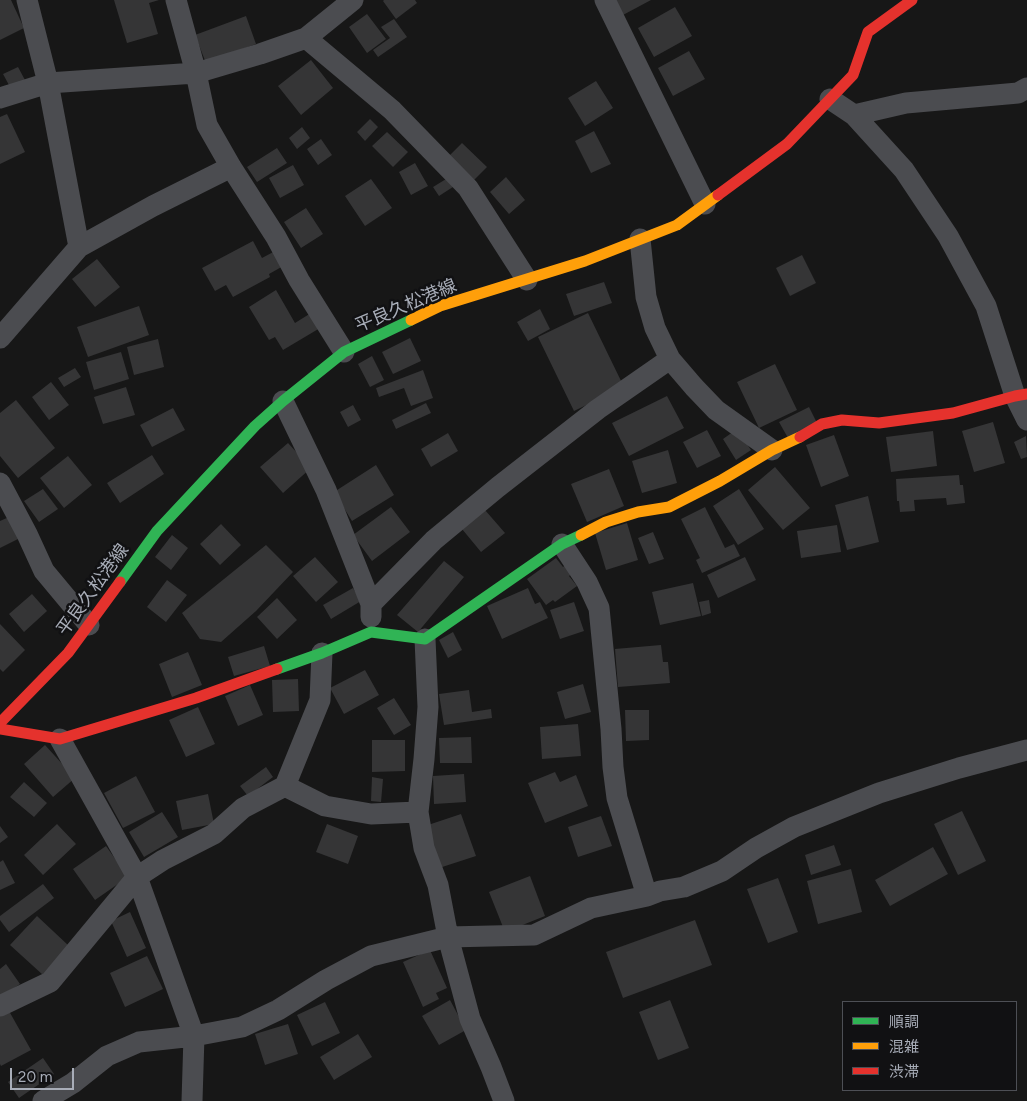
<!DOCTYPE html>
<meta charset="utf-8">
<style>
body{margin:0}
#map{position:relative;width:1027px;height:1101px;overflow:hidden;background:#171717;font-family:Figtree,"Noto Sans JP",sans-serif}
canvas{display:block}
.legend{position:absolute;left:842px;top:1001px;width:175px;height:90px;box-sizing:border-box;background:#111113;border:1px solid #4d4f55;margin:0;padding:6px 9px;list-style:none;font-size:15px;color:#a8adb8}
.legend li{display:flex;align-items:center;gap:10px;height:25px}
.legend b{width:25px;border:1px solid #4d4f55}
.scale{position:absolute;left:10px;top:1068px;width:64px;height:22px;box-sizing:border-box;border:2px solid #a8adb8;border-top:0;padding-left:6px;font-size:15px;line-height:18px;white-space:nowrap;color:#a8adb8;-webkit-text-stroke:4px #111113;paint-order:stroke}
</style>
<div id="map">
<canvas width="1027" height="1101"></canvas>
<ul class="legend">
<li><b style="height:6px;background:#30b455"></b>順調</li>
<li><b style="height:6px;background:#ff9f0a"></b>混雑</li>
<li><b style="height:6px;background:#e5322d"></b>渋滞</li>
</ul>
<div class="scale">20 m</div>
</div>
<script>
const context = document.querySelector('canvas').getContext('2d');
context.lineJoin = 'round';
function paint(path, color) {
  context.fillStyle = color;
  context.fill(path, 'evenodd');
}
function shape(rows) {
  const path = new Path2D();
  for (const r of rows) {
    path.moveTo(r[0], r[1]);
    for (let i = 2; i < r.length; i += 2) path.lineTo(r[i], r[i + 1]);
  }
  return path;
}
function strokePath(path, color, width, dash) {
  context.strokeStyle = color;
  context.lineWidth = width;
  context.lineCap = dash ? 'butt' : 'round';
  context.setLineDash(dash || []);
  context.stroke(path);
}
function label(font, color, halo, rows, align = 'center') {
  context.font = font + ' Figtree,"Noto Sans JP",sans-serif';
  context.lineWidth = 5;
  context.setLineDash([]);
  context.textBaseline = 'middle';
  context.strokeStyle = halo;
  context.fillStyle = color;
  for (const [text, x, y, turn = 0] of rows) {
    context.save();
    context.translate(x, y);
    context.rotate((+turn || 0) * Math.PI / 180);
    context.textAlign = isNaN(turn) ? turn : align;
    if (halo) context.strokeText(text, 0, 0);
    context.fillText(text, 0, 0);
    context.restore();
  }
}
const building = shape([
 [0,0,11,0,24,28,0,40],
 [114,0,159,0,149,3,158,34,127,43],
 [384,0,415,0,417,3,396,19,383,1],
 [615,0,651,0,623,15],
 [675,7,692,36,654,57,638,28],
 [367,14,386,39,367,53,349,27],
 [246,16,256,44,206,63,195,35],
 [394,19,407,37,378,57,373,50,390,38,381,27],
 [689,51,705,79,673,96,658,68],
 [311,60,333,88,301,115,278,86],
 [18,67,25,80,10,87,3,74],
 [596,81,613,108,585,126,568,98],
 [7,114,25,152,0,164,0,117],
 [370,119,378,127,365,141,357,132],
 [302,127,310,138,297,149,289,138],
 [594,131,611,164,591,173,575,141],
 [387,132,408,152,393,167,372,146],
 [321,139,332,155,318,165,307,149],
 [462,143,487,167,473,181,448,157],
 [277,148,287,163,257,182,247,167],
 [415,163,428,186,411,195,399,172],
 [293,165,304,185,280,198,269,178],
 [451,176,456,185,439,196,433,187],
 [506,177,525,200,509,214,490,192],
 [371,179,392,208,365,226,345,196],
 [306,208,323,234,301,248,284,222],
 [253,241,262,258,277,250,285,265,269,274,270,277,233,297,226,285,215,291,202,268],
 [802,255,816,283,790,296,776,268],
 [97,259,120,287,95,307,72,279],
 [604,282,612,303,574,316,566,294],
 [276,290,295,323,311,313,320,328,283,350,275,337,269,340,249,307],
 [139,306,149,335,88,357,77,327],
 [540,309,550,329,528,341,517,322],
 [588,313,624,387,574,411,538,337],
 [410,338,421,361,393,374,382,352],
 [158,339,164,367,134,375,127,347],
 [121,352,129,379,94,390,86,362],
 [372,356,384,380,370,387,358,364],
 [775,364,797,410,759,428,737,382],
 [75,368,81,377,64,387,58,378],
 [423,370,433,398,411,406,404,388,379,397,376,388],
 [51,382,69,405,49,420,32,397],
 [126,387,135,415,103,424,94,397],
 [667,396,684,428,629,456,612,423],
 [16,400,55,448,18,478,0,456,0,413],
 [426,403,431,413,396,429,392,420],
 [353,405,361,420,348,427,340,412],
 [809,407,817,423,788,438,779,422],
 [173,408,185,430,152,447,140,425],
 [993,422,1005,463,974,472,962,431],
 [737,429,751,450,736,460,723,439],
 [707,430,721,456,697,468,683,442],
 [933,431,937,466,891,472,886,437],
 [448,433,458,451,431,467,421,449],
 [834,435,849,476,821,487,806,445],
 [1026,436,1027,457,1021,459,1014,442],
 [288,443,311,468,283,493,260,467],
 [668,450,677,483,642,493,632,461],
 [152,455,164,474,120,503,107,483],
 [68,456,92,485,64,508,40,478],
 [376,465,394,495,352,521,334,492],
 [775,467,810,508,783,530,748,490],
 [609,469,624,506,587,522,571,484],
 [959,475,960,485,963,485,965,503,947,505,946,498,914,500,915,511,900,512,899,501,897,501,896,479],
 [43,489,58,509,39,522,24,501],
 [739,489,764,529,738,545,713,506],
 [868,496,879,542,847,550,835,505],
 [391,507,410,532,372,561,353,535],
 [705,507,725,548,734,544,740,556,702,573,696,560,700,558,681,519],
 [485,510,505,533,481,552,462,529],
 [9,517,20,538,0,548,0,521],
 [627,523,638,560,606,570,595,533],
 [221,524,241,545,220,565,200,544],
 [837,525,841,552,801,558,797,531],
 [653,532,664,559,649,564,638,538],
 [172,535,188,548,171,570,155,557],
 [266,545,293,572,256,611,221,642,200,639,182,613],
 [315,557,338,582,316,602,293,576],
 [745,557,756,580,718,598,707,575],
 [556,558,563,567,568,563,575,572,569,576,577,586,555,602,553,600,546,605,527,579],
 [444,561,464,577,418,632,397,615],
 [167,580,187,595,166,622,147,607],
 [693,583,701,616,660,625,652,592],
 [353,588,361,601,331,619,323,605],
 [528,588,535,604,540,602,548,618,502,639,487,606],
 [32,594,47,611,24,632,9,614],
 [277,598,297,620,277,639,257,617],
 [709,600,711,613,702,616,699,602],
 [574,602,584,631,560,639,550,610],
 [0,624,25,650,3,672,0,669],
 [453,632,462,650,448,658,439,640],
 [661,645,663,662,668,662,670,683,618,687,615,649],
 [264,646,270,666,234,676,228,657],
 [188,652,202,685,172,697,159,664],
 [365,670,379,695,344,714,330,688],
 [298,679,299,711,273,712,272,680],
 [583,684,591,712,565,719,557,692],
 [250,685,263,715,238,726,225,696],
 [469,690,472,712,491,709,492,718,444,725,439,694],
 [394,698,411,725,394,735,377,708],
 [198,707,215,744,186,757,169,720],
 [625,710,649,710,649,740,626,741],
 [578,724,581,756,542,759,540,727],
 [471,737,472,763,440,763,439,738],
 [372,740,405,740,405,771,372,772],
 [45,745,75,778,53,797,24,764],
 [266,767,273,777,248,796,240,786],
 [555,772,560,782,576,775,588,806,545,823,528,783],
 [464,774,466,802,434,804,433,776],
 [136,776,155,812,123,828,104,793],
 [372,777,383,779,381,802,371,801],
 [24,782,47,803,34,817,10,797],
 [208,794,214,824,182,830,176,801],
 [962,811,986,861,958,875,934,824],
 [162,812,178,837,144,857,129,832],
 [461,814,476,856,436,869,422,827],
 [601,816,612,846,578,857,568,827],
 [57,824,76,844,43,875,24,855],
 [327,824,358,836,348,864,316,852],
 [0,826,8,837,0,843],
 [834,845,841,865,811,875,805,855],
 [106,846,128,877,95,900,73,869],
 [933,847,948,874,890,906,875,880],
 [3,860,15,883,0,890,0,862],
 [851,869,862,912,818,924,807,881],
 [530,876,545,916,505,932,489,892],
 [778,878,798,932,768,943,747,889],
 [43,884,54,898,9,932,0,920,0,916],
 [130,912,146,948,127,957,111,921],
 [37,916,69,946,43,975,10,945],
 [695,920,712,965,623,998,606,952],
 [430,950,447,988,436,993,439,999,423,1007,403,962],
 [147,956,163,989,125,1007,110,973],
 [6,964,20,984,0,998,0,969],
 [450,1000,466,1030,439,1045,422,1016],
 [670,1000,689,1048,658,1060,639,1012],
 [325,1002,340,1033,312,1046,297,1015],
 [9,1011,31,1050,1,1066,0,1064,0,1016],
 [288,1024,298,1054,265,1065,255,1034],
 [358,1034,372,1057,334,1080,320,1057],
 [43,1058,54,1074,19,1098,8,1082]
]);
const street = shape([
 [27,0,48,83,79,247],
 [176,0,196,73,207,125,231,167,276,237,299,280,344,352],
 [605,0,705,204],
 [306,38,392,110,468,188,527,280],
 [0,98,48,83,196,73,260,54,306,38,353,0],
 [830,99,854,115,904,170,948,236,986,306,1015,396,1027,420],
 [854,115,906,103,1018,93,1027,88],
 [640,239,646,297,655,328,670,359,694,387,716,410,772,450],
 [0,338,79,247,153,206,231,167],
 [283,401,326,490,371,604,371,617],
 [0,483,27,534,44,571,89,625],
 [562,544,587,582,599,608,611,729,613,767,617,798,647,896],
 [371,604,434,540,498,487,598,409,670,359],
 [425,639,428,707,424,759,418,812,424,848,438,885,448,937,470,1019,491,1067,504,1101],
 [60,739,137,877,194,1036,192,1101],
 [285,786,325,806,371,814,418,812],
 [0,1006,50,982,137,877,163,860,214,834,243,808,285,786,320,700,322,653],
 [43,1101,73,1083,107,1056,139,1042,194,1036,242,1027,278,1010,326,980,371,956,448,937,534,935,591,908,647,896,660,891,684,887,722,871,756,848,794,827,879,793,959,768,1027,750]
]);
const fast = shape([
 [120,582,157,531,255,426,283,401,344,352,411,320],
 [277,669,322,653,371,632,425,639,562,544,581,535]
]);
const slow = shape([
 [411,320,440,306,585,261,677,225,718,195],
 [581,535,606,522,638,512,669,507,720,481,772,450,800,437]
]);
const jam = shape([
 [718,195,787,144,853,75,868,32,912,0],
 [800,437,822,424,842,420,879,423,953,413,1015,396,1027,394],
 [0,723,68,653,120,582],
 [0,729,60,739,196,698,277,669]
]);
const streetNames = [
 ["平良久松港線",406,306,-23],
 ["平良久松港線",93,590,-54]
];
paint(building, '#353536');
strokePath(street, '#4b4c50', 21);
strokePath(fast, '#30b455', 11);
strokePath(slow, '#ff9f0a', 11);
strokePath(jam, '#e5322d', 11);
label('18px', '#a8adb8', '#111113', streetNames);
</script>
